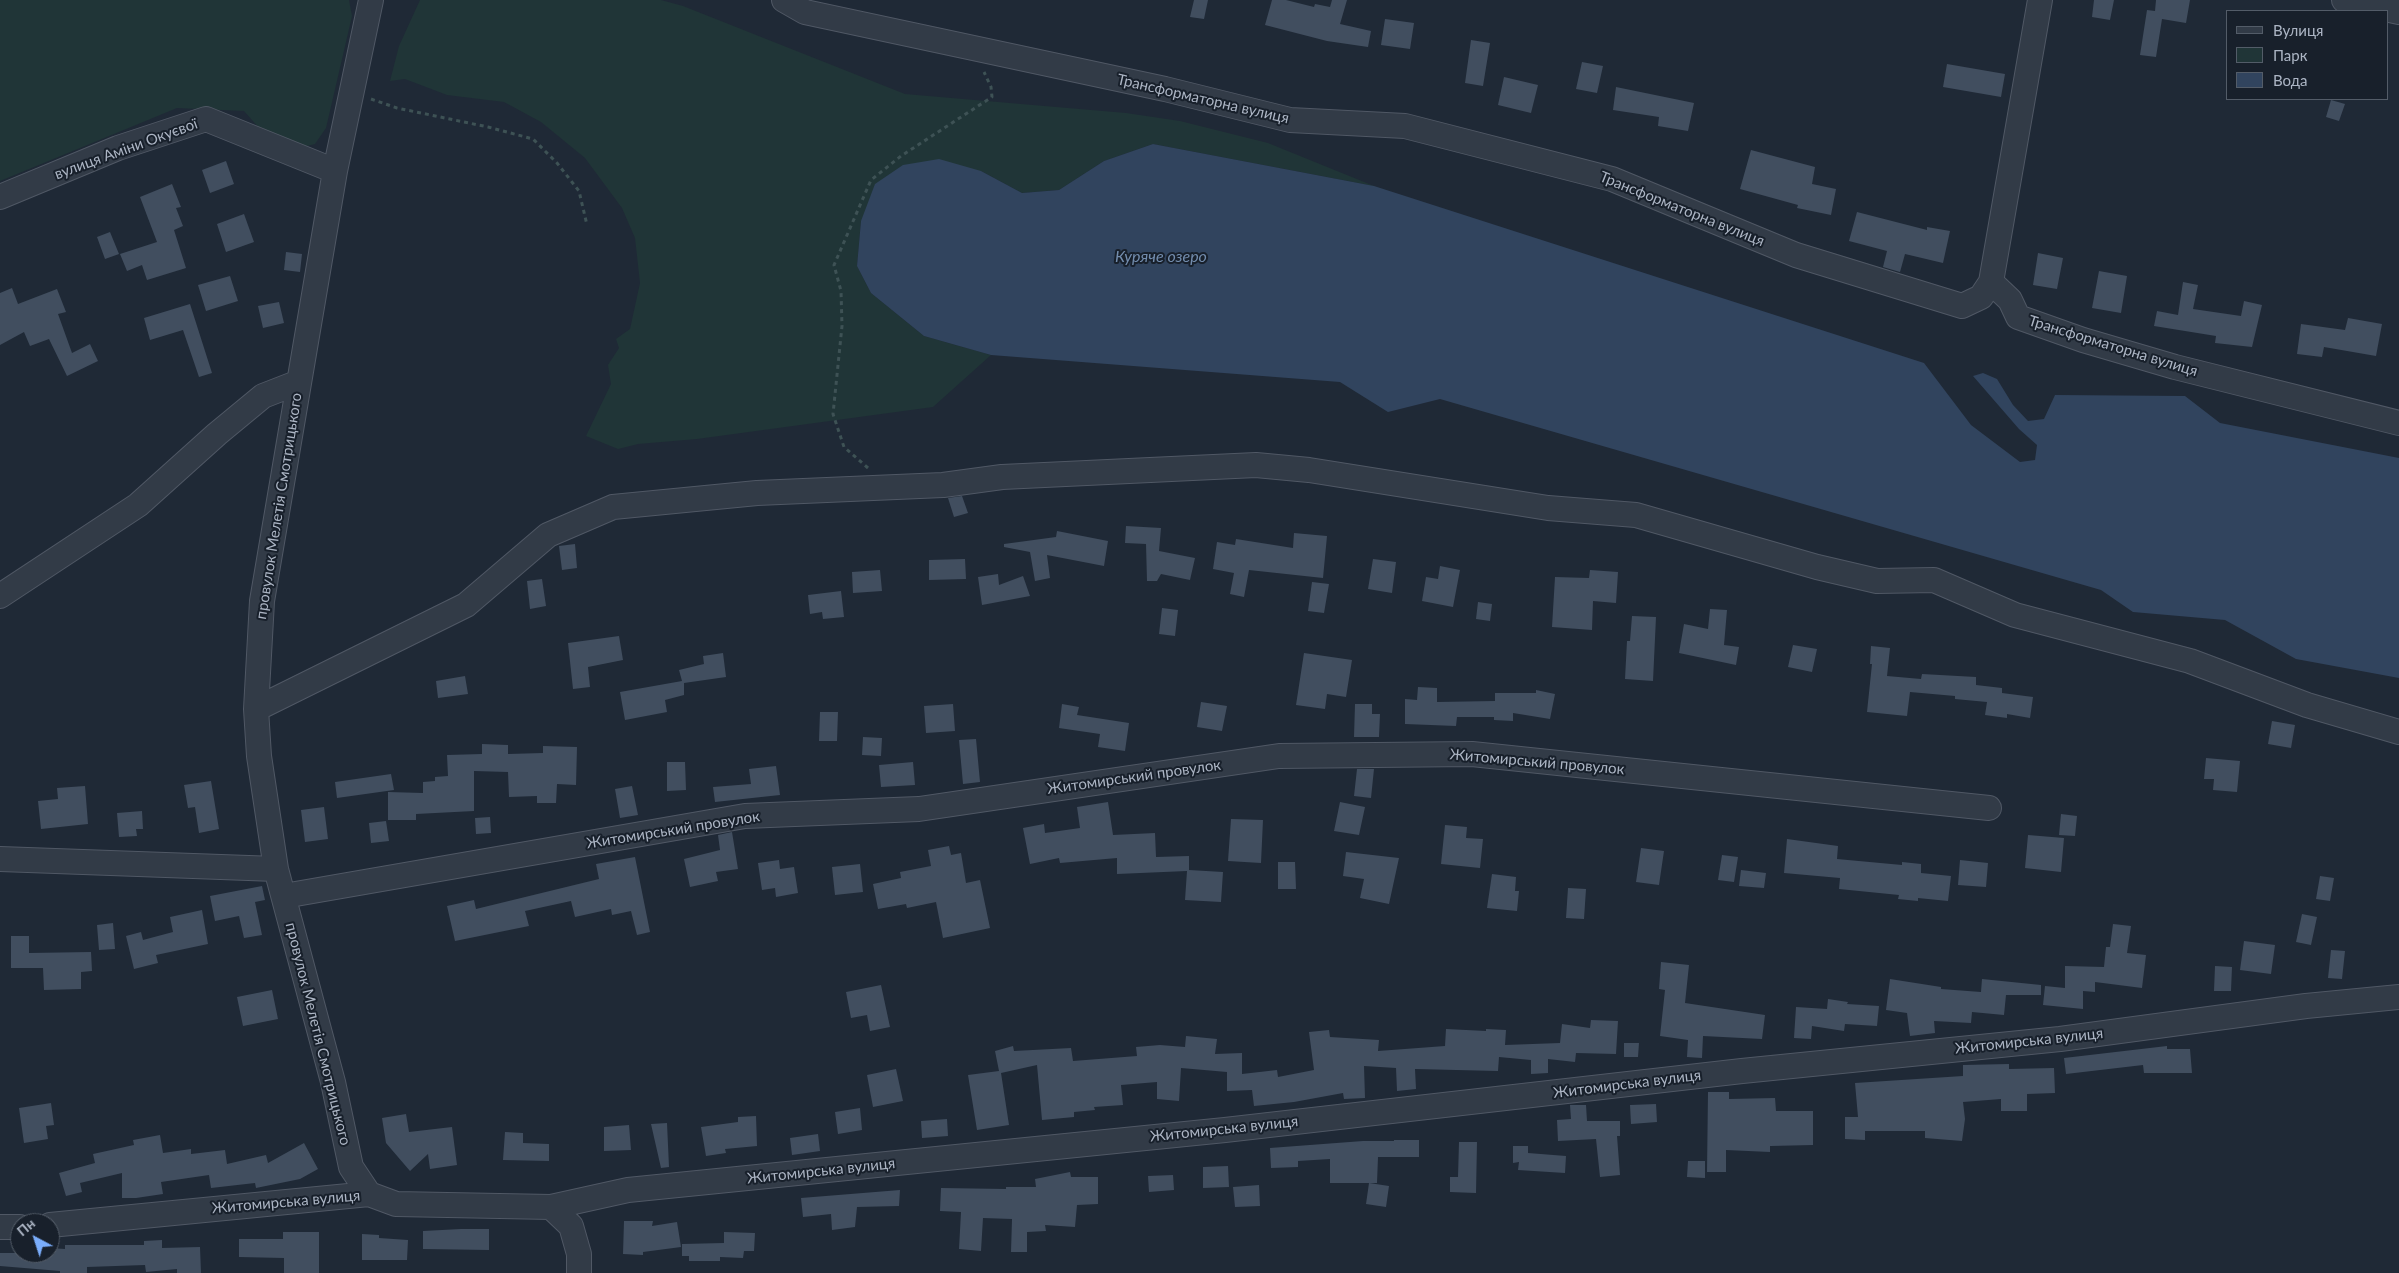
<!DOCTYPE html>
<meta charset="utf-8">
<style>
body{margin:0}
#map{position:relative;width:2399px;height:1273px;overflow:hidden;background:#1f2936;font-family:Lato,sans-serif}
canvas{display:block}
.legend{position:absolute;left:2226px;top:10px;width:162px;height:90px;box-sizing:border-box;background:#18202b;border:1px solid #535c68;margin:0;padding:6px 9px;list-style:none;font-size:15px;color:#acb5c4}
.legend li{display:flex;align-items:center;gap:10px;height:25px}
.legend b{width:25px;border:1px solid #535c68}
.north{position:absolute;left:10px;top:1213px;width:50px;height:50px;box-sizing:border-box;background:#18202b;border:1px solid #535c68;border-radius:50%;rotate:320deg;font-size:14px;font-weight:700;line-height:20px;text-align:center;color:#acb5c4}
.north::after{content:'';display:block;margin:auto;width:18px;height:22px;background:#7aadfb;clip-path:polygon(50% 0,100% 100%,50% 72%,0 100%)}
</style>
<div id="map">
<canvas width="2399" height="1273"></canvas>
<ul class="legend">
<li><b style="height:6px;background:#323b47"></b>Вулиця</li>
<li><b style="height:14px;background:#203537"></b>Парк</li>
<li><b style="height:14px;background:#31445e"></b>Вода</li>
</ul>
<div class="north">Пн</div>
</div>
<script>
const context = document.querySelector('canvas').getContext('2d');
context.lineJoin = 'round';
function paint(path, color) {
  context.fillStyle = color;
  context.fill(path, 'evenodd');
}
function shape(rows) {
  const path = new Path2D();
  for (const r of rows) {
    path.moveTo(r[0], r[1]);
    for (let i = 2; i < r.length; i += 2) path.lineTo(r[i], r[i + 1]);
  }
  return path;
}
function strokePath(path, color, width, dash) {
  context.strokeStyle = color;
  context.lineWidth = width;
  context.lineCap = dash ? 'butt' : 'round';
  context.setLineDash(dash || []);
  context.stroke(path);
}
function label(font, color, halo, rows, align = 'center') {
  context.font = font + ' Lato,sans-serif';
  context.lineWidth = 4;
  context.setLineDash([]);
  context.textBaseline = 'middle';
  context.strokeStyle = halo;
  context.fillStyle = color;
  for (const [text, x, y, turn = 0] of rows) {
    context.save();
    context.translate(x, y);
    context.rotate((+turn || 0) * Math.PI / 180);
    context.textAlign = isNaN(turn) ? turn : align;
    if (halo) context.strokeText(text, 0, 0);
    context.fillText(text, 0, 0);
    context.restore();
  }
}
const green = shape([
 [0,0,349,0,352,16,326,128,315,144,295,149,275,146,244,111,177,108,0,181],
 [420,0,661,0,683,6,905,94,1126,113,1180,121,1268,143,1374,186,1153,144,1104,161,1059,190,1022,193,981,171,861,221,857,266,871,293,924,336,991,355,933,407,697,439,638,444,618,449,586,436,611,384,608,365,619,348,616,339,630,329,640,283,635,238,622,208,585,158,541,122,504,102,447,95,405,79,390,81,399,46]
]);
const water = shape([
 [1153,144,1374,186,1924,363,1971,425,2020,462,2035,460,2037,445,2019,429,1973,376,1983,373,1997,379,2013,405,2028,421,2044,419,2055,395,2185,396,2220,423,2399,458,2399,678,2296,659,2225,620,2133,612,2101,590,1440,399,1388,412,1340,382,991,355,924,336,871,293,857,266,861,221,875,184,903,165,939,159,981,171,1022,193,1059,190,1104,161]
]);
const building = shape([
 [1194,0,1208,0,1204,19,1190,17],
 [1272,0,1286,0,1314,7,1315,4,1330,7,1332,0,1347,0,1340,24,1371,31,1368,47,1327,41,1265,25],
 [2094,0,2114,0,2110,20,2092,17],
 [2156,0,2190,0,2186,23,2162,19,2156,57,2140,55,2147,10,2155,11],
 [1385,19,1414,23,1410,49,1381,45],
 [1471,40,1490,43,1483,86,1465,83],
 [1582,62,1603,66,1597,93,1576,89],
 [1947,64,2005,74,2001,97,1943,87],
 [1504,77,1538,85,1531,113,1498,105],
 [1616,87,1694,103,1688,131,1658,126,1659,117,1613,110],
 [2331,100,2345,104,2339,121,2326,117],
 [1751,150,1815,167,1812,184,1836,189,1831,215,1797,208,1798,205,1740,189],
 [226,161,234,184,210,193,202,170],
 [172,184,181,207,176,208,183,226,174,230,186,268,147,280,142,265,127,271,120,254,157,242,140,197],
 [1857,212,1927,230,1927,227,1950,231,1943,263,1905,254,1900,272,1883,267,1887,251,1849,241],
 [244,214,254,242,226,252,217,224],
 [110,232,119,254,105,259,97,237],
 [286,252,302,254,300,272,284,270],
 [2038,253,2063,258,2057,289,2033,285],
 [2099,271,2127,276,2121,313,2092,308],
 [230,276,238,301,206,311,198,285],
 [2183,282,2198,285,2193,309,2241,316,2244,301,2262,305,2252,347,2215,343,2216,336,2154,326,2157,311,2178,315],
 [12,288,18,304,57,289,66,312,58,314,72,353,90,344,98,361,67,376,49,339,30,346,24,332,0,345,0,293],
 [279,302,284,323,263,328,258,306],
 [190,304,212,373,199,377,183,330,150,340,144,318],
 [2348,318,2382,324,2376,356,2324,347,2322,357,2297,354,2301,324,2345,330],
 [962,496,968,513,954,517,948,498],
 [1126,526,1161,528,1159,551,1195,558,1190,580,1161,574,1157,581,1147,581,1146,544,1125,543],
 [1057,531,1108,541,1104,566,1047,555,1050,578,1035,581,1030,552,1004,547,1004,544,1056,537],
 [1294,533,1327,536,1323,578,1249,570,1244,597,1230,594,1234,573,1213,569,1217,542,1235,545,1236,539,1293,548],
 [575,544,577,568,562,570,559,546],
 [965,559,966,579,929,580,929,560],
 [1373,559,1396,562,1392,593,1368,589],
 [1440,566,1460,570,1453,607,1422,601,1426,577,1438,579],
 [880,570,882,591,853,593,852,572],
 [1590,570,1618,572,1616,603,1593,601,1592,630,1552,627,1555,577,1589,578],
 [998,574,999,585,1023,576,1030,596,982,605,978,577],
 [542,579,546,606,530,609,527,581],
 [1312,582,1329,584,1324,613,1308,611],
 [841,591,844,617,823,619,822,612,810,614,808,595],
 [1478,602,1492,604,1490,621,1476,619],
 [1162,608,1178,610,1175,636,1159,634],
 [1710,609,1727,610,1724,645,1739,647,1736,665,1679,653,1684,624,1708,629],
 [1632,616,1656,617,1653,681,1625,679,1627,641,1630,641],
 [619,636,623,660,588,667,590,687,573,689,568,643],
 [1793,645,1817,649,1812,672,1788,667],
 [1871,646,1890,648,1887,676,1921,679,1922,674,1976,677,1976,685,2002,688,2002,693,2033,697,2030,718,2007,714,2007,718,1985,715,1987,702,1955,699,1955,696,1910,692,1907,716,1867,712,1872,664,1870,664],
 [723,653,726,677,684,683,684,695,665,700,667,712,625,720,620,692,682,681,679,670,704,664,703,656],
 [1304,653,1352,660,1346,697,1327,694,1325,709,1296,705],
 [465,676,468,694,438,698,436,681],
 [1418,687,1437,688,1437,702,1495,701,1495,693,1536,693,1536,690,1555,694,1550,719,1513,713,1513,721,1494,720,1494,717,1457,717,1456,726,1405,724,1405,699,1417,700],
 [1201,702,1227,706,1222,731,1197,727],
 [953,704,955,731,926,733,924,706],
 [1062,704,1079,707,1077,715,1129,723,1125,751,1098,747,1100,734,1059,728],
 [1355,704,1372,704,1372,714,1380,714,1379,737,1354,737],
 [820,712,838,712,837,741,819,741],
 [2272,721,2295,725,2291,748,2268,744],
 [863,737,882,738,881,756,862,755],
 [976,739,980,782,963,784,959,740],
 [482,744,508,745,508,754,543,753,543,746,577,747,576,785,557,784,556,803,537,803,537,796,509,797,508,772,474,771,474,811,416,814,416,820,388,820,388,792,423,793,423,782,435,781,435,777,448,776,447,755,482,754],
 [2206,758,2240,761,2237,792,2213,790,2214,779,2204,779],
 [667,762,685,762,686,790,667,791],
 [913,762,915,785,881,787,879,765],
 [776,766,780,795,715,802,713,787,751,784,749,769],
 [1357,769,1374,769,1371,798,1354,796],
 [391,774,394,790,337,798,335,782],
 [211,781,219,829,199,833,195,807,188,808,184,785],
 [85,786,88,824,41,829,38,801,58,799,57,788],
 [632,786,638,815,620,818,615,789],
 [1108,802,1113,835,1155,833,1156,857,1189,856,1189,870,1223,872,1221,902,1185,900,1187,871,1117,874,1117,858,1060,863,1059,858,1030,864,1023,828,1044,824,1045,833,1080,828,1077,807],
 [1340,802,1365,807,1359,835,1334,831],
 [324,807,328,839,305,842,301,810],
 [142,811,143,829,136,829,137,836,119,837,117,813],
 [2061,814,2077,816,2075,836,2059,835],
 [490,817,491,833,476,834,475,818],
 [1231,819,1263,820,1261,863,1228,861],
 [386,821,389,841,371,843,369,823],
 [1445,825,1467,827,1466,838,1483,839,1480,868,1441,864],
 [732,832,738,869,716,872,718,881,690,887,684,859,720,850,718,835],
 [2028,835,2064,838,2061,872,2025,868],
 [1787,839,1838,846,1837,859,1902,865,1902,862,1921,864,1921,873,1951,876,1948,901,1918,898,1918,901,1898,899,1899,895,1839,889,1840,878,1784,873],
 [949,846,951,855,961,853,966,883,980,880,990,928,943,938,936,902,907,908,906,904,878,909,873,884,901,878,900,872,931,866,928,850],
 [1641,848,1664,851,1659,885,1636,882],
 [1346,852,1399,858,1389,904,1360,898,1364,879,1343,876],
 [1722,855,1738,857,1734,882,1718,880],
 [635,857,650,932,637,935,631,911,612,915,611,909,575,917,571,901,525,911,529,926,455,941,447,906,474,900,476,909,599,879,596,864],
 [779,860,780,869,794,867,798,893,776,897,775,888,762,890,758,863],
 [1960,860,1988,863,1986,887,1958,885],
 [1278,862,1295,862,1296,889,1278,889],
 [860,864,863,892,835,895,832,867],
 [1741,870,1766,873,1764,888,1739,886],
 [1492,874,1516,877,1515,891,1519,891,1517,911,1487,908],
 [2320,876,2334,878,2330,901,2316,899],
 [262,886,265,900,255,902,262,935,244,938,239,916,215,921,210,896],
 [1568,888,1586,889,1584,919,1566,918],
 [202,910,208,944,156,955,158,963,134,969,126,936,141,932,143,940,173,932,170,917],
 [2302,914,2317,917,2311,945,2296,942],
 [113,923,115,949,99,950,97,925],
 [2113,924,2131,926,2127,953,2146,955,2142,988,2095,982,2095,992,2083,991,2083,1009,2043,1005,2045,986,2065,988,2065,966,2104,967,2106,947,2110,947],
 [11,936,29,936,29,953,91,952,92,971,81,972,81,989,44,990,43,968,11,968],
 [2244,941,2275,945,2271,974,2240,970],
 [2331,950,2345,951,2342,979,2328,978],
 [1661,962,1689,965,1685,1003,1765,1015,1762,1039,1703,1036,1702,1058,1687,1057,1688,1040,1660,1036,1665,990,1659,989],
 [2215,966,2232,967,2231,991,2214,991],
 [1890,979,1941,987,1941,989,1981,992,1982,979,2041,985,2041,995,2006,995,2004,1015,1972,1012,1971,1023,1934,1021,1935,1033,1910,1036,1907,1013,1886,1010],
 [881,985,890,1027,870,1031,867,1015,851,1018,846,992],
 [272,990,278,1019,243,1026,237,997],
 [1828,999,1848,1002,1847,1004,1879,1006,1877,1026,1845,1024,1844,1031,1812,1026,1811,1039,1794,1038,1796,1007,1827,1009],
 [1591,1020,1618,1021,1616,1054,1576,1053,1575,1062,1548,1059,1548,1073,1531,1074,1531,1060,1499,1057,1498,1071,1415,1069,1416,1089,1397,1091,1396,1068,1364,1066,1365,1098,1344,1099,1343,1093,1294,1102,1254,1106,1252,1090,1227,1091,1227,1072,1181,1068,1179,1101,1157,1099,1157,1082,1121,1085,1123,1105,1094,1107,1095,1110,1074,1112,1074,1117,1042,1120,1037,1065,1001,1073,1009,1125,977,1130,968,1075,999,1071,995,1051,1013,1046,1014,1051,1071,1048,1073,1061,1137,1056,1136,1047,1160,1045,1185,1047,1186,1036,1217,1039,1215,1054,1242,1053,1242,1074,1277,1070,1278,1077,1314,1070,1309,1032,1329,1030,1330,1037,1379,1040,1378,1051,1445,1046,1446,1029,1486,1031,1486,1029,1506,1030,1505,1045,1560,1043,1562,1024,1590,1028],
 [1624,1043,1639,1043,1638,1057,1624,1057],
 [2167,1046,2167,1049,2190,1049,2192,1073,2144,1073,2143,1065,2066,1074,2064,1058],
 [2009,1064,2009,1069,2054,1068,2055,1093,2027,1094,2027,1111,2001,1111,2001,1099,1963,1102,1965,1119,1962,1141,1925,1138,1925,1131,1865,1131,1865,1140,1845,1139,1845,1117,1858,1117,1855,1083,1963,1076,1963,1065],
 [896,1069,903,1101,873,1107,867,1075],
 [1708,1092,1729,1092,1729,1099,1775,1098,1776,1111,1813,1111,1813,1145,1770,1146,1770,1152,1726,1150,1726,1172,1707,1172],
 [51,1103,54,1125,46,1126,48,1139,24,1143,19,1108],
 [1656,1104,1657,1122,1631,1124,1630,1105],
 [1570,1105,1586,1105,1587,1121,1620,1121,1620,1136,1617,1136,1620,1175,1600,1177,1596,1139,1558,1141,1557,1120,1571,1119],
 [860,1108,862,1130,838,1134,835,1112],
 [406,1114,409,1132,452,1127,457,1165,430,1169,428,1154,410,1171,386,1143,382,1118],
 [756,1116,757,1146,725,1149,726,1153,706,1156,701,1127,738,1122,738,1117],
 [947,1119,948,1136,922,1138,921,1121],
 [667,1123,669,1167,661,1168,651,1124],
 [629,1125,631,1150,604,1151,604,1127],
 [505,1132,523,1133,523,1143,549,1144,549,1161,503,1160],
 [818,1134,820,1151,792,1155,790,1138],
 [160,1135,163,1153,191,1149,191,1154,225,1150,227,1164,266,1155,268,1163,304,1143,318,1169,300,1179,256,1188,255,1183,211,1188,209,1175,161,1182,163,1194,136,1198,122,1198,122,1173,80,1183,82,1192,66,1196,59,1173,95,1163,93,1154,134,1145,133,1140],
 [1394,1140,1419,1140,1419,1157,1378,1157,1377,1183,1330,1183,1330,1159,1298,1161,1298,1167,1271,1168,1270,1148,1363,1141,1394,1141],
 [1459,1142,1477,1142,1476,1193,1450,1192,1450,1177,1458,1177],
 [1513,1146,1528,1146,1528,1153,1566,1156,1565,1173,1518,1170,1519,1162,1513,1163],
 [1688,1161,1705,1161,1705,1178,1687,1177],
 [1228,1166,1229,1187,1203,1188,1203,1167],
 [1070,1172,1071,1177,1098,1177,1098,1204,1077,1205,1075,1227,1045,1225,1046,1231,1027,1232,1027,1252,1011,1252,1012,1219,983,1218,981,1251,959,1249,961,1212,940,1211,941,1188,1006,1189,1006,1187,1036,1187,1035,1179],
 [1173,1175,1174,1190,1149,1192,1148,1176],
 [1369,1183,1389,1186,1386,1207,1366,1204],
 [1259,1185,1260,1206,1235,1207,1233,1187],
 [900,1190,899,1206,857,1207,855,1227,832,1230,831,1214,803,1217,801,1198],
 [624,1221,653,1221,652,1226,677,1222,681,1247,643,1252,643,1255,623,1254],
 [461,1229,489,1229,489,1250,423,1249,423,1231],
 [283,1232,319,1232,319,1273,284,1273,284,1258,239,1257,239,1239,283,1239],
 [724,1232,755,1233,754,1251,744,1251,743,1258,720,1257,720,1261,689,1261,689,1256,682,1256,682,1244,724,1243],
 [362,1234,379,1235,379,1238,408,1240,407,1260,362,1260],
 [162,1240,162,1248,200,1247,201,1273,177,1273,177,1269,146,1272,145,1265,87,1267,87,1273,60,1273,60,1271,0,1266,0,1253,50,1253,50,1248,65,1249,65,1245,144,1245,144,1241]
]);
const path = shape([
 [371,99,397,108,488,127,533,139,557,163,579,191,587,225],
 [868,468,844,447,833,414,842,326,841,291,834,265,871,180,901,156,992,97,991,87,984,72]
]);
const minor = shape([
 [784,0,805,12,1165,89,1290,120,1405,126,1612,179,1796,255,1962,306,1981,297,1991,282,2040,0],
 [2344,0,2399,12],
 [0,197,118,148,206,119,335,171],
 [1991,282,2010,300,2018,317,2083,340,2175,367,2399,423],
 [0,596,138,505,217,434,263,396,299,382],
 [256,709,466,605,548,535,613,507,757,493,943,485,1002,477,1256,465,1309,470,1548,508,1636,515,1817,567,1877,581,1934,580,2015,615,2190,661,2307,705,2399,732],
 [0,859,276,869],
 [284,896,745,816,919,809,1279,756,1472,754,1989,808],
 [369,1194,351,1167,333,1082,276,869,259,756,256,709,262,601,335,171,371,0],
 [551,1207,571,1226,579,1254,579,1273],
 [50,1225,369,1194,396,1204,551,1207,628,1190,1225,1130,1742,1071,2060,1039,2306,1006,2399,997],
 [0,1227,20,1227]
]);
const streetNames = [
 ["Трансформаторна вулиця",1203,99,13],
 ["вулиця Аміни Окуєвої",126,149,-20],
 ["Трансформаторна вулиця",1682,209,22],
 ["Трансформаторна вулиця",2113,346,17],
 ["провулок Мелетія Смотрицького",279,506,-81],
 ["Житомирський провулок",1537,762,5],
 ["Житомирський провулок",1134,777,-8],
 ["Житомирський провулок",673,830,-9],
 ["провулок Мелетія Смотрицького",318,1034,76],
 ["Житомирська вулиця",2029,1041,-6],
 ["Житомирська вулиця",1627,1084,-7],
 ["Житомирська вулиця",1224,1129,-6],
 ["Житомирська вулиця",821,1171,-6],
 ["Житомирська вулиця",286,1202,-5]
];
const waterNames = [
 ["Куряче озеро",1161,257]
];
paint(green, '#203537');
paint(water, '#31445e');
paint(building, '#414e5f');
strokePath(minor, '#505865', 26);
strokePath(path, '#3e5255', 3, [4, 4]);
strokePath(minor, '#323b47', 24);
label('15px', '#acb5c4', '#18202b', streetNames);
label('italic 16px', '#738dae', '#18202b', waterNames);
</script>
